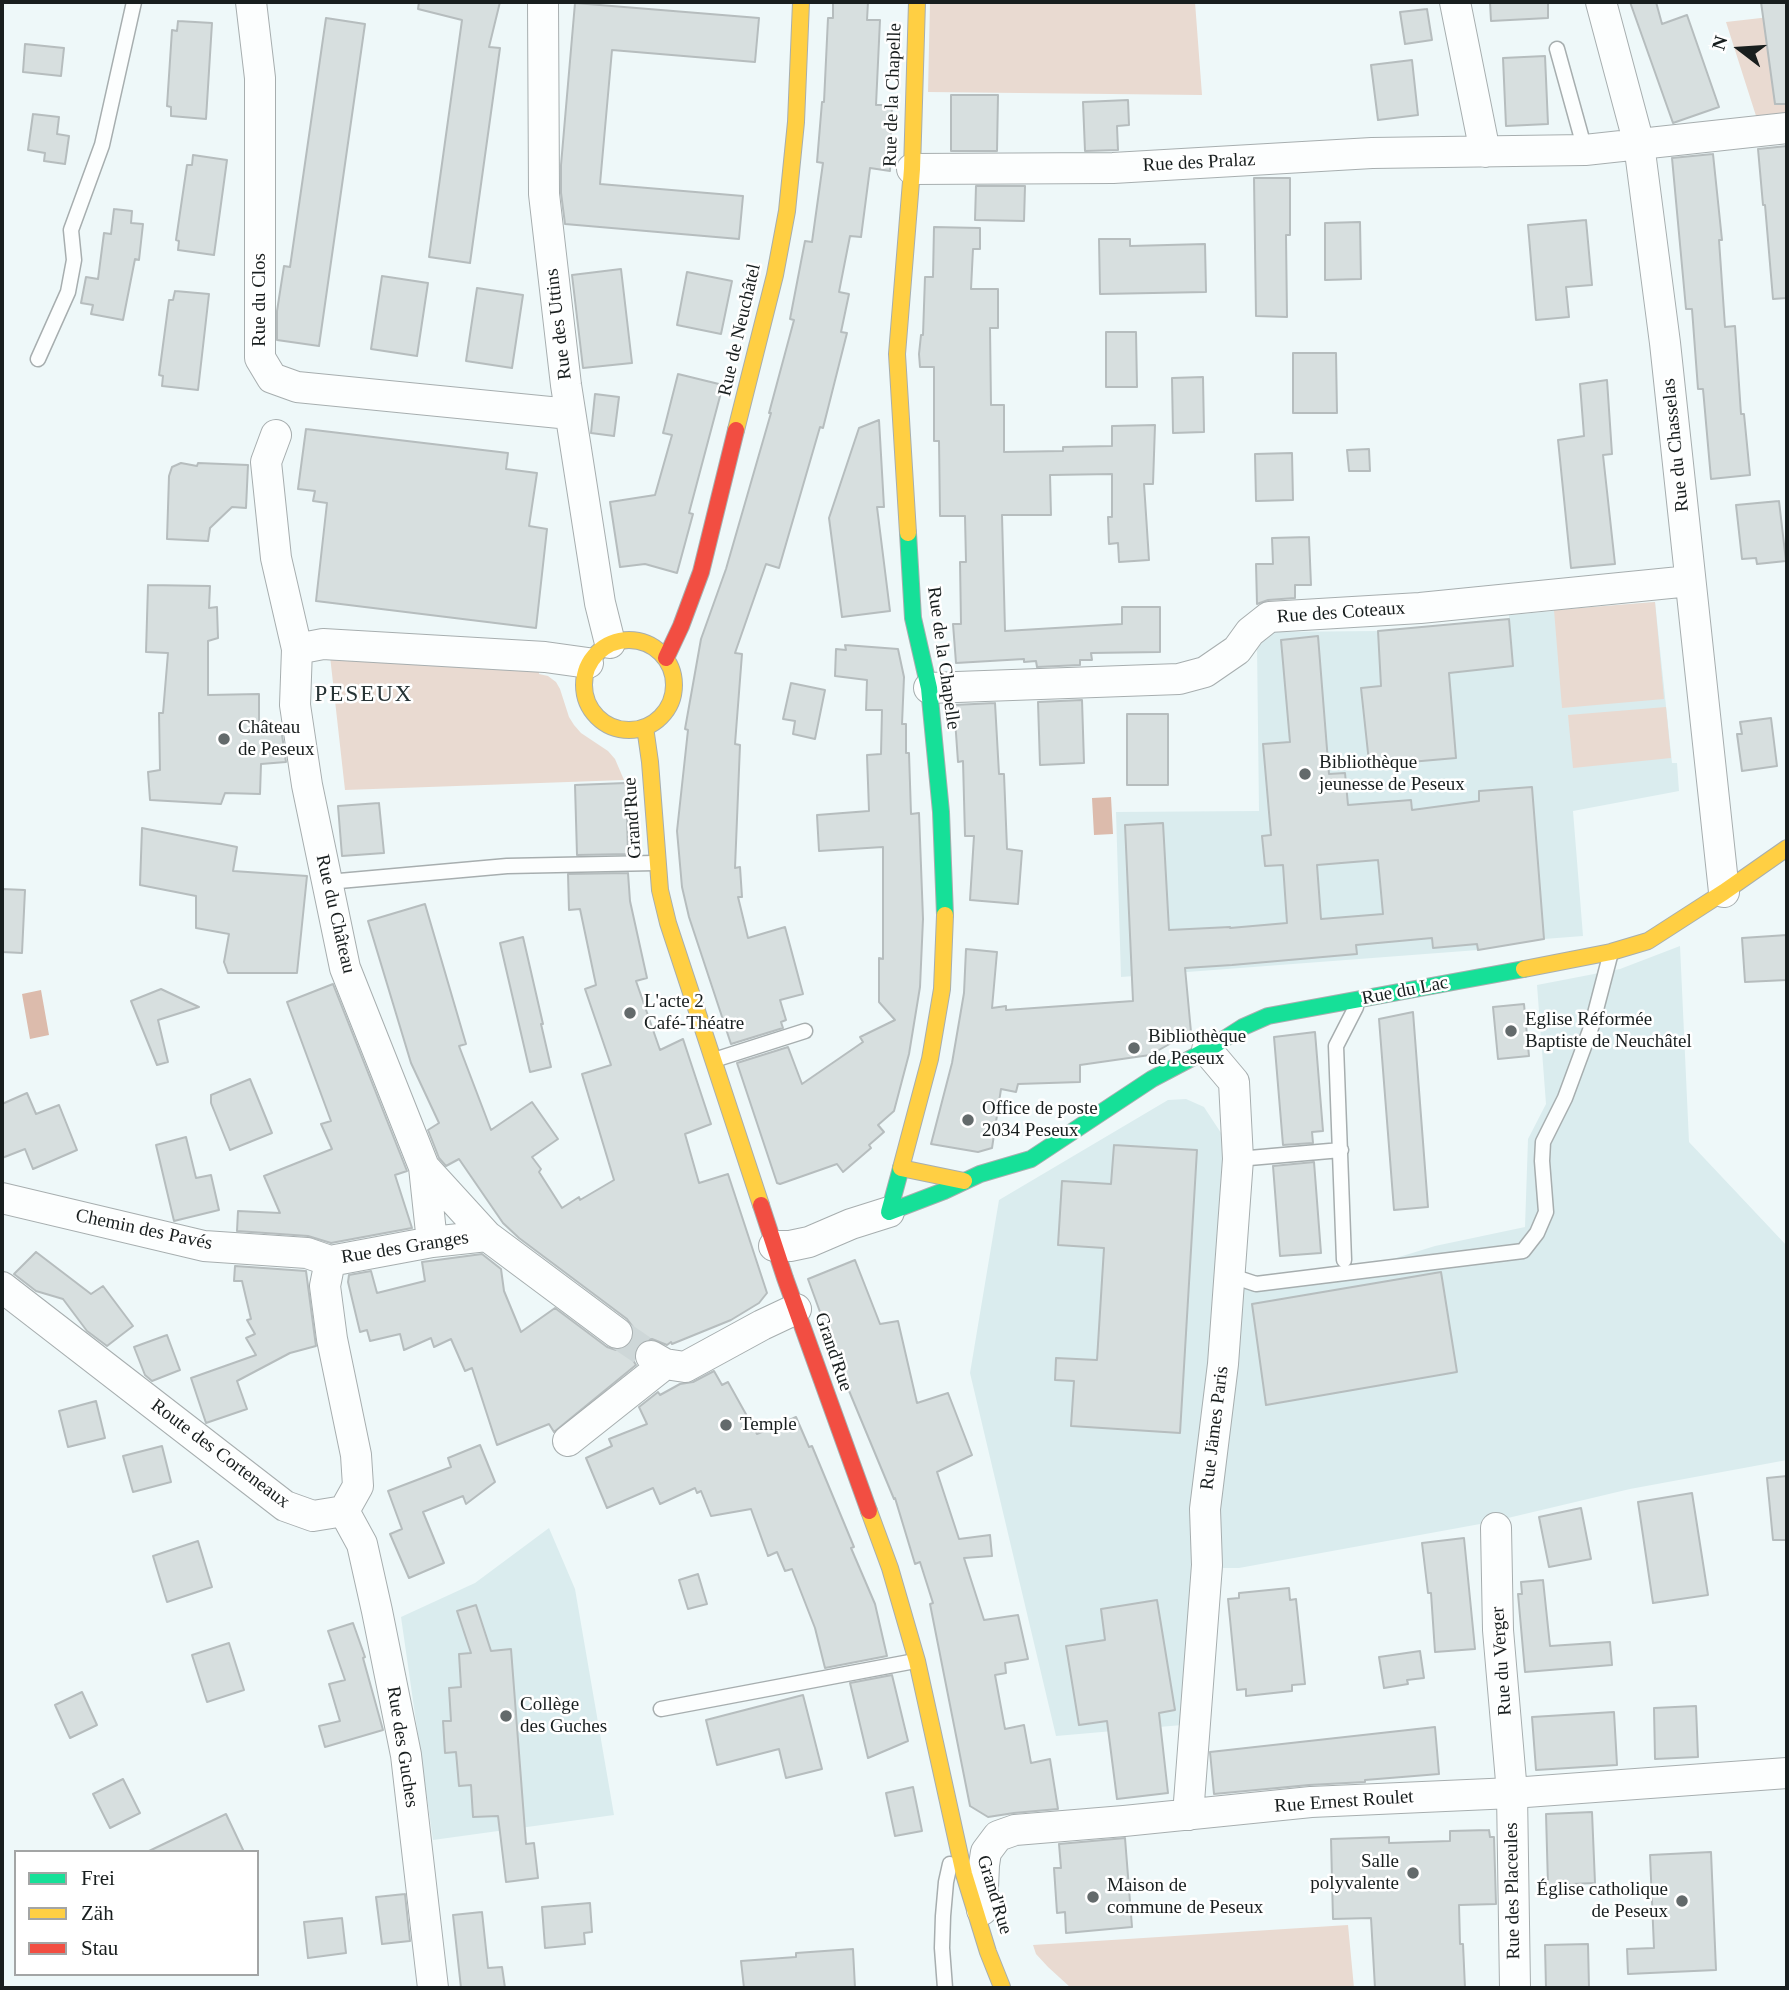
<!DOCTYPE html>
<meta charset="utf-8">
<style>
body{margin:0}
#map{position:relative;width:1789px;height:1990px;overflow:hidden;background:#eef8f9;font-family:Georgia,serif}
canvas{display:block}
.frame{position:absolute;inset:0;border:4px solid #181e1e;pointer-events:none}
.legend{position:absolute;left:14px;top:1850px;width:245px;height:126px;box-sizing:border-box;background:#fff;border:2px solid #a3a5a5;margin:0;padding:9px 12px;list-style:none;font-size:21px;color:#181e1e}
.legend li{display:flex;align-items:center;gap:14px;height:35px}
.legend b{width:35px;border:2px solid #a3a5a5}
.north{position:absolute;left:1705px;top:14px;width:70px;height:70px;-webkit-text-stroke:5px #fff;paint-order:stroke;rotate:287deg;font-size:19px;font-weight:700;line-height:28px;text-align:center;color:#181e1e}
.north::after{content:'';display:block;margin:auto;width:24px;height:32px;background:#181e1e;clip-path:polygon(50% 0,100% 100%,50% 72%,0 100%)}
</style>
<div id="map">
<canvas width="1789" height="1990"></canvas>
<div class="frame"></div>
<ul class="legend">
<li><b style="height:9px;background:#16e098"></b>Frei</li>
<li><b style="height:9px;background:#ffcf43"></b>Zäh</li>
<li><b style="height:9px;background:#f24e42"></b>Stau</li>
</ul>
<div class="north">N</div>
</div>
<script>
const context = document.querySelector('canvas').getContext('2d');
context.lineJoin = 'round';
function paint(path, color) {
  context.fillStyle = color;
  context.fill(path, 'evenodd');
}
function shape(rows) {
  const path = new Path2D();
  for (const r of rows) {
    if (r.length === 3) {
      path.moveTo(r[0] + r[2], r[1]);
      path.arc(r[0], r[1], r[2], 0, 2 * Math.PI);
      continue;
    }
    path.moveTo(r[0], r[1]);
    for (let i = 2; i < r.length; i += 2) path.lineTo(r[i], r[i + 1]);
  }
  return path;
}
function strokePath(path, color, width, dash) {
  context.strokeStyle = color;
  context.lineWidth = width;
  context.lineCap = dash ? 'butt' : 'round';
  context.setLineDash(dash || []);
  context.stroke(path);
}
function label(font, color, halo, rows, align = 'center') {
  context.font = font + ' Georgia,serif';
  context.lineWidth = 5;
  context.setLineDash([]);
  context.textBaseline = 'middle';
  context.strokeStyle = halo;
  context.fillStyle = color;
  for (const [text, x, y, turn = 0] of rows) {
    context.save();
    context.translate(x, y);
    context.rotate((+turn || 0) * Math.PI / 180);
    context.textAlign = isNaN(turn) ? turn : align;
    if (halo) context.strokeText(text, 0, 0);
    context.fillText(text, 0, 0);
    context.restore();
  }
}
const built = shape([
 [1655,602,1672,763,1677,763,1679,791,1573,811,1583,936,1544,939,1478,950,1121,977,1116,812,1259,811,1257,645,1273,632,1378,631,1509,619,1509,615],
 [1680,946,1689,1142,1787,1246,1787,1460,1630,1489,1491,1522,1239,1568,1223,1568,1205,1723,1056,1736,970,1373,999,1200,1168,1100,1186,1099,1204,1107,1238,1159,1229,1274,1256,1284,1344,1274,1435,1246,1525,1227,1528,1139,1546,1104,1537,985,1620,969],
 [549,1528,575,1589,614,1815,433,1840,401,1617,475,1583]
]);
const green = shape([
 [930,2,1195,2,1202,95,928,92],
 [1787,15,1787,28,1765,32,1775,104,1787,103,1787,116,1757,119,1726,22],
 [1655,602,1664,699,1562,708,1554,610],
 [330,656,539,668,539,674,548,676,556,682,560,689,569,717,574,725,581,733,608,751,615,759,624,780,345,790],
 [1666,707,1671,758,1573,768,1568,715],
 [1348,1925,1354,1988,1071,1988,1048,1967,1036,1954,1033,1945]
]);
const water = shape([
 [1111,797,1113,834,1094,835,1092,798],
 [41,990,49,1035,30,1039,22,994]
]);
const building = shape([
 [419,2,500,2,489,47,500,48,470,263,429,257,462,20,418,9,419,2],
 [833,2,868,2,867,20,880,20,876,105,892,105,890,171,870,168,861,237,850,236,839,292,849,294,841,332,847,333,823,428,820,427,779,568,766,564,735,653,742,654,735,744,740,745,735,868,740,867,742,897,738,897,748,938,785,927,803,994,780,1000,786,1020,781,1022,783,1028,731,1044,689,917,682,887,677,831,688,730,685,729,701,639,726,569,771,413,769,413,794,320,790,319,805,241,812,242,823,163,817,162,822,102,824,102,828,18,833,18,833,2],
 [1490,2,1548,2,1548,18,1491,21,1490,2],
 [1630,2,1656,2,1662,24,1687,15,1719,107,1673,123,1630,2],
 [1761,2,1787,2,1787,104,1775,104,1761,2],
 [575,3,759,18,755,62,612,50,600,184,743,196,739,239,565,224,561,193,561,165,575,3],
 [1427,9,1432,40,1405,44,1400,12,1427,9],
 [326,18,365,24,319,346,277,340,277,311,284,266,290,267,326,18],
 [178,21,212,23,206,119,171,116,171,107,167,106,172,30,177,31,178,21],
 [25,44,64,48,61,76,23,72,25,44],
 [1545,56,1548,124,1506,126,1503,58,1545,56],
 [1412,60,1418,115,1378,120,1371,65,1412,60],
 [951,95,998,95,997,151,951,151,951,95],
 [1128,100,1129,125,1117,126,1118,150,1085,151,1083,102,1128,100],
 [33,114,59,117,57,134,69,136,65,164,44,161,45,153,28,150,33,114],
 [1787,146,1787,298,1773,299,1765,205,1763,205,1758,149,1787,146],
 [1713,154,1722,240,1719,240,1725,327,1735,326,1741,414,1744,414,1750,475,1711,479,1703,389,1698,389,1692,309,1686,309,1672,158,1713,154],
 [193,155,227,160,214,255,178,250,179,241,176,240,187,165,192,165,193,155],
 [1254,178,1290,178,1290,235,1286,235,1287,317,1256,316,1254,178],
 [976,186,1025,186,1024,221,975,220,976,186],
 [114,209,132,211,131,223,143,224,139,260,135,259,123,320,91,314,93,305,81,303,86,277,98,279,104,233,111,234,114,209],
 [1586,220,1592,285,1566,287,1569,317,1536,320,1528,225,1586,220],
 [1360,222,1361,279,1325,280,1325,223,1360,222],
 [934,227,980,228,980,249,973,249,971,289,998,289,998,328,990,328,991,405,1004,405,1004,452,1063,451,1063,447,1112,446,1112,426,1155,425,1153,484,1144,484,1149,560,1119,562,1118,543,1109,544,1108,517,1112,517,1112,474,1050,475,1051,515,1002,515,1005,631,1122,624,1122,607,1160,607,1160,652,1091,653,1092,660,1080,660,1080,665,1037,667,1036,661,1024,662,1024,659,956,663,953,624,961,624,960,562,966,562,965,516,940,516,939,441,934,441,934,367,920,367,919,354,921,335,923,335,925,277,933,277,934,227],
 [1099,239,1130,239,1130,246,1205,244,1206,292,1100,294,1099,239],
 [621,269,632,363,583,368,572,275,621,269],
 [687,272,732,281,721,334,677,325,687,272],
 [382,276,428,283,417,356,371,349,382,276],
 [477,288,523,295,512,368,466,361,477,288],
 [175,291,209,294,198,390,162,386,163,376,159,375,169,300,173,300,175,291],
 [1106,332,1136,332,1137,387,1106,387,1106,332],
 [1293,353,1336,353,1337,413,1293,413,1293,353],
 [678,374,723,385,689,513,693,514,677,573,645,564,620,567,610,502,655,495,672,435,663,433,678,374],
 [1203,377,1204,432,1173,433,1172,378,1203,377],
 [1607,380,1612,454,1603,455,1615,564,1571,568,1558,440,1584,436,1580,384,1607,380],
 [595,394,619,397,614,436,591,433,595,394],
 [879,420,884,507,877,507,890,611,842,617,829,518,859,428,879,420],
 [306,429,508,453,506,469,537,473,529,526,547,529,536,628,316,601,327,503,313,501,315,491,298,489,306,429],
 [1369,449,1370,471,1349,471,1347,450,1369,449],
 [1292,453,1293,500,1256,501,1255,454,1292,453],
 [181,463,197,466,198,463,248,465,246,508,232,507,210,528,208,541,167,539,169,476,172,467,181,463],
 [1779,501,1786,561,1757,564,1756,558,1742,559,1736,505,1779,501],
 [1309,537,1311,585,1295,585,1295,598,1268,600,1257,604,1256,564,1273,564,1272,538,1309,537],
 [148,585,210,586,209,608,217,607,218,638,208,641,208,695,259,694,259,727,281,728,286,762,261,764,260,794,225,793,221,804,150,800,148,772,160,770,159,713,163,713,168,653,146,652,148,585],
 [1509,619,1513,666,1449,673,1456,758,1387,764,1387,760,1369,762,1361,688,1381,686,1378,631,1509,619],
 [1318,636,1329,774,1345,773,1348,805,1411,800,1412,810,1479,801,1479,791,1532,787,1544,939,1478,950,1477,944,1433,948,1432,938,1356,945,1357,954,1232,965,1185,968,1191,1032,1150,1055,1080,1065,1080,1082,1018,1084,1016,1092,1001,1089,992,1148,978,1152,931,1144,952,1063,964,993,966,949,997,952,992,1008,1006,1006,1006,1010,1133,1001,1125,825,1163,823,1169,930,1230,927,1230,928,1287,923,1283,865,1265,866,1262,836,1271,835,1263,744,1290,742,1281,640,1318,636],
 [1378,860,1383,914,1321,919,1317,865,1378,860],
 [845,645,898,649,904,677,902,724,906,724,906,753,909,753,911,814,919,813,923,919,920,987,909,1054,894,1111,878,1125,884,1132,869,1145,871,1148,843,1172,837,1164,780,1184,777,1183,737,1063,788,1047,802,1084,863,1042,860,1037,895,1020,879,1002,879,958,883,959,883,847,819,851,817,815,869,811,867,755,881,754,882,710,866,710,867,680,835,676,836,649,846,650,845,645],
 [791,683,825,690,815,739,793,734,795,721,783,719,791,683],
 [1082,700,1084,763,1040,765,1038,702,1082,700],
 [995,703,999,774,1004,774,1007,849,1022,851,1018,904,970,900,974,836,965,836,963,761,958,762,954,705,995,703],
 [1127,714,1168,714,1168,785,1127,785,1127,714],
 [1771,718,1777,766,1742,771,1737,734,1742,734,1740,722,1771,718],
 [626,783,628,854,577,855,575,785,626,783],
 [379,803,384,853,342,856,338,806,379,803],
 [142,828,237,847,233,871,307,876,297,973,228,973,224,962,229,934,196,928,196,896,140,885,142,828],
 [628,873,630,901,647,978,636,981,660,1050,683,1039,711,1124,685,1134,699,1183,728,1174,767,1293,759,1303,731,1320,672,1344,671,1342,667,1345,652,1339,643,1341,636,1348,633,1360,636,1365,554,1432,549,1424,497,1445,472,1368,465,1371,451,1339,434,1347,431,1338,404,1350,400,1334,370,1341,367,1330,360,1332,348,1282,349,1275,371,1271,377,1293,425,1281,422,1262,482,1254,501,1269,504,1291,521,1332,555,1308,607,1347,616,1350,625,1349,631,1343,634,1336,633,1327,627,1319,519,1238,503,1223,459,1159,446,1166,439,1158,428,1130,439,1123,411,1063,368,921,425,904,466,1044,459,1046,491,1130,532,1102,558,1139,532,1157,541,1169,539,1172,562,1208,579,1197,580,1200,614,1180,582,1074,611,1065,585,989,596,985,580,909,569,910,568,874,628,873],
 [2,889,25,890,22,953,2,952,2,889],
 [1787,935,1787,980,1745,982,1742,938,1787,935],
 [523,937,543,1024,541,1024,551,1067,530,1072,500,943,523,937],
 [333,984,407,1171,395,1175,412,1228,331,1243,308,1236,237,1231,238,1211,280,1213,264,1176,332,1149,321,1124,331,1121,287,1002,333,984],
 [161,989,199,1007,158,1020,168,1062,157,1065,131,1001,161,989],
 [1524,1004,1529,1056,1498,1059,1493,1007,1524,1004],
 [1413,1012,1428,1207,1394,1210,1379,1019,1413,1012],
 [1315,1032,1323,1131,1312,1132,1313,1143,1283,1145,1274,1037,1315,1032],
 [250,1079,272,1133,230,1150,211,1103,211,1095,250,1079],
 [27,1093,36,1114,59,1105,77,1150,33,1169,25,1149,2,1158,2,1104,27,1093],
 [186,1137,196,1178,211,1175,219,1210,174,1221,156,1145,186,1137],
 [1114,1145,1197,1150,1180,1433,1071,1426,1074,1381,1055,1380,1056,1358,1097,1360,1104,1248,1058,1245,1062,1181,1111,1184,1114,1145],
 [1314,1162,1321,1253,1280,1256,1273,1166,1314,1162],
 [36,1252,91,1294,103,1286,133,1326,107,1346,87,1331,63,1299,36,1291,14,1274,36,1252],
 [855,1260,880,1324,898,1321,917,1403,948,1393,972,1455,937,1472,959,1539,990,1535,992,1556,964,1558,984,1620,1018,1615,1028,1659,1005,1663,1006,1673,995,1675,1005,1729,1024,1725,1031,1763,1050,1759,1058,1809,1014,1813,988,1817,970,1806,930,1604,933,1603,920,1562,915,1564,895,1498,894,1499,847,1386,808,1279,855,1260],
 [235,1266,306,1271,316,1346,290,1353,237,1381,247,1409,206,1423,191,1378,256,1355,246,1338,255,1334,247,1320,251,1319,242,1281,234,1281,235,1266],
 [1441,1272,1457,1372,1266,1405,1252,1304,1441,1272],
 [167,1335,180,1370,152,1381,145,1375,134,1347,167,1335],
 [714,1371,722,1385,728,1382,757,1434,796,1417,809,1447,812,1446,854,1547,851,1548,875,1604,887,1656,825,1668,815,1628,792,1569,785,1571,777,1552,768,1556,751,1509,711,1516,701,1491,697,1493,695,1488,660,1504,653,1488,607,1508,586,1458,612,1446,609,1439,647,1424,639,1407,658,1392,660,1395,680,1384,693,1382,714,1371],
 [96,1401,105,1438,68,1447,59,1411,96,1401],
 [480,1445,495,1482,466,1504,463,1496,423,1512,444,1563,409,1578,390,1534,402,1529,388,1491,451,1467,448,1458,480,1445],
 [162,1446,171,1482,133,1492,123,1456,162,1446],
 [1787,1476,1787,1540,1773,1540,1767,1478,1787,1476],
 [1692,1493,1708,1595,1653,1603,1638,1502,1692,1493],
 [1581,1508,1591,1559,1549,1567,1539,1517,1581,1508],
 [1464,1538,1475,1649,1435,1652,1431,1593,1428,1593,1422,1543,1464,1538],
 [198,1541,212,1587,167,1602,153,1556,198,1541],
 [698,1574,707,1604,688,1609,679,1580,698,1574],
 [1543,1580,1550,1646,1610,1642,1612,1665,1525,1672,1518,1594,1522,1594,1521,1582,1543,1580],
 [1289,1588,1290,1600,1296,1599,1305,1684,1292,1685,1292,1691,1246,1696,1246,1689,1237,1690,1228,1599,1239,1598,1239,1593,1289,1588],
 [1157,1600,1175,1710,1159,1713,1168,1793,1117,1799,1107,1721,1079,1725,1066,1646,1105,1640,1101,1609,1157,1600],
 [476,1605,491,1651,511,1649,526,1844,534,1843,538,1878,506,1882,498,1816,473,1817,471,1785,459,1786,456,1752,445,1753,443,1721,451,1721,449,1688,461,1687,459,1654,471,1653,457,1611,476,1605],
 [353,1623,365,1657,363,1658,383,1730,325,1747,319,1726,340,1721,329,1684,345,1680,328,1631,353,1623],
 [229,1643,244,1690,207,1702,192,1655,229,1643],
 [1420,1651,1424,1678,1407,1680,1408,1684,1384,1688,1379,1657,1420,1651],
 [892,1675,908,1741,868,1758,850,1683,892,1675],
 [82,1692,97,1725,70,1738,55,1705,82,1692],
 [803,1695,822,1769,786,1778,779,1749,717,1765,706,1720,803,1695],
 [1696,1706,1698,1757,1655,1759,1654,1708,1696,1706],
 [1614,1712,1617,1765,1536,1770,1532,1717,1614,1712],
 [1435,1727,1439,1774,1365,1780,1365,1782,1309,1785,1214,1794,1210,1752,1435,1727],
 [123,1779,140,1813,110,1828,93,1794,123,1779],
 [913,1787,922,1831,895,1836,886,1793,913,1787],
 [1592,1812,1595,1883,1548,1885,1546,1814,1592,1812],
 [226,1814,244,1852,147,1852,226,1814],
 [1489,1830,1490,1837,1494,1837,1496,1904,1459,1905,1460,1944,1463,1944,1465,1988,1375,1988,1371,1918,1333,1919,1331,1839,1389,1837,1389,1843,1450,1841,1450,1831,1489,1830],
 [1125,1838,1132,1927,1066,1933,1065,1912,1057,1913,1054,1868,1061,1868,1059,1844,1125,1838],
 [1711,1852,1716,1970,1628,1974,1627,1949,1654,1948,1650,1855,1711,1852],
 [405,1894,410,1941,382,1944,376,1897,405,1894],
 [590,1903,592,1932,584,1933,585,1944,545,1948,542,1907,590,1903],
 [482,1912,488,1968,502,1967,505,1988,461,1988,453,1915,482,1912],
 [342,1918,346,1953,308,1958,304,1922,342,1918],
 [1588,1944,1589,1988,1546,1988,1545,1945,1588,1944],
 [853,1949,855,1988,744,1988,741,1961,796,1957,796,1953,853,1949]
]);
const streetTunnel = shape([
 [617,1333,651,1356]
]);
const lane = shape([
 [1557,49,1585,150],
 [38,359,68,292,74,260,71,230,102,145,134,2],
 [328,882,507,866,655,863],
 [714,1060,805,1031],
 [1238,1159,1341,1150],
 [1344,1260,1336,1046,1356,1007],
 [1229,1275,1256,1284,1523,1251,1537,1233,1546,1212,1542,1161,1543,1142,1565,1098,1592,1025,1610,956],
 [661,1709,915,1661],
 [945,1988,942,1948,943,1916,946,1882,950,1864]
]);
const street = shape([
 [251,2,260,78,260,358,272,378,297,387,570,414],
 [543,2,544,194,566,385,600,603,610,643],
 [1455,2,1485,152],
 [1601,2,1639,144,1665,343,1724,892],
 [912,169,1113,168,1372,153,1585,150,1787,128],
 [276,435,266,462,276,558,297,649,295,705,307,785,345,968,424,1167,432,1242],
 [297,649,323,644,545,657,588,663],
 [929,688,1179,679,1205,672,1237,650,1250,632,1269,617,1420,608,1690,581],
 [424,1167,487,1236,617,1333],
 [2,1198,204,1246,307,1253,330,1261,432,1242,487,1236],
 [774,1246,790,1246,809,1242,851,1224,889,1212],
 [330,1261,325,1286,332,1339,356,1455,358,1486,344,1511],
 [2,1287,285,1506,313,1516,344,1511],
 [651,1356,665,1364,685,1367,762,1325,796,1309],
 [568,1441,665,1364],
 [344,1511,362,1544,377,1611,406,1755,433,1988],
 [1496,1528,1498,1630,1512,1793,1515,1988],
 [1188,1815,1207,1565,1205,1509,1223,1364,1238,1159,1234,1082,1207,1050],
 [982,1910,984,1865,986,1852,998,1836,1015,1830,1124,1821,1311,1802,1512,1793,1787,1773]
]);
const fast = shape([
 [908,533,913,618,929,688,941,812,945,915],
 [901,1168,889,1212,944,1191,980,1174,1031,1159,1152,1079,1207,1050,1243,1027,1268,1016,1524,969]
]);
const slow = shape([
 [736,430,775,275,787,211,796,122,801,2],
 [908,533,897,354,912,169,917,2],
 [629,685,45],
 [645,727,650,762,660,890,668,923,761,1205],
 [945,915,942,989,930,1059,901,1168,964,1181],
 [1524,969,1611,952,1648,941,1724,892,1787,848],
 [869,1511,890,1568,917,1661,964,1874,988,1952,1002,1987]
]);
const jam = shape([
 [666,658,681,626,701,572,736,430],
 [761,1205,785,1278,869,1511]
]);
const markers = [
 [224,739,7,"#636a6b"],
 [1305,774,7,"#636a6b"],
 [630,1013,7,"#636a6b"],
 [1511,1031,7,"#636a6b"],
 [1134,1048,7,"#636a6b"],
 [968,1120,7,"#636a6b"],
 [726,1425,7,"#636a6b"],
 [506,1716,7,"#636a6b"],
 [1413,1873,7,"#636a6b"],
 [1093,1897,7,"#636a6b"],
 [1682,1901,7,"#636a6b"]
];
const streetNames = [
 ["Rue de la Chapelle",893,95,-88],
 ["Rue des Pralaz",1199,163,-3],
 ["Rue du Clos",260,300,-90],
 ["Rue des Uttins",559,324,-97],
 ["Rue de Neuchâtel",740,330,-77],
 ["Rue du Chasselas",1676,445,-96],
 ["Rue des Coteaux",1341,613,-4],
 ["Rue de la Chapelle",943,658,82],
 ["Grand'Rue",633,818,-94],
 ["Rue du Château",335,914,77],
 ["Rue du Lac",1405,991,-11],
 ["Chemin des Pavés",144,1230,12],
 ["Rue des Granges",405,1248,-9],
 ["Grand'Rue",833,1352,71],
 ["Rue Jämes Paris",1215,1428,-83],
 ["Route des Corteneaux",220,1454,37],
 ["Rue du Verger",1502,1661,-94],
 ["Rue des Guches",402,1747,81],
 ["Rue Ernest Roulet",1344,1802,-4],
 ["Rue des Placeules",1513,1891,-91],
 ["Grand'Rue",994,1895,73]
];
const poiNames = [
 ["Château",238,728],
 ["de Peseux",238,750],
 ["Bibliothèque",1319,763],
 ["jeunesse de Peseux",1319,785],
 ["L'acte 2",644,1002],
 ["Café-Théatre",644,1024],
 ["Eglise Réformée",1525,1020],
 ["Baptiste de Neuchâtel",1525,1042],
 ["Bibliothèque",1148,1037],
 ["de Peseux",1148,1059],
 ["Office de poste",982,1109],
 ["2034 Peseux",982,1131],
 ["Temple",740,1425],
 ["Collège",520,1705],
 ["des Guches",520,1727],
 ["Salle",1399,1862,"right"],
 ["polyvalente",1399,1884,"right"],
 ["Maison de",1107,1886],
 ["commune de Peseux",1107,1908],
 ["Église catholique",1668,1890,"right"],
 ["de Peseux",1668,1912,"right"]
];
const quarterNames = [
 ["PESEUX",364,695]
];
paint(built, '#daecee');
paint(green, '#e9dad1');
paint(water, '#dcbbac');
paint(building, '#d7dfdf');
strokePath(building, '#b6bdbe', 2);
strokePath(streetTunnel, '#ced7d8', 30, [30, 15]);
strokePath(lane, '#a7aeaf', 17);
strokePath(street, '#a7aeaf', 32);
strokePath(fast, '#a7aeaf', 18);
strokePath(slow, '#a7aeaf', 18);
strokePath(jam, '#a7aeaf', 18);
strokePath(lane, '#fcfefe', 14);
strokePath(street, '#fcfefe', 30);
strokePath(fast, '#16e098', 16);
strokePath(slow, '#ffcf43', 16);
strokePath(jam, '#f24e42', 16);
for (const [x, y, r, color] of markers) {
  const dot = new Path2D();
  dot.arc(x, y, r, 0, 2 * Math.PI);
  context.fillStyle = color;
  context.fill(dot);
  strokePath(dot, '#fff', 2.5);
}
label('19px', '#181e1e', '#fff', streetNames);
label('19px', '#181e1e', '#fff', poiNames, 'left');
context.letterSpacing = '2px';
label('23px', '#263335', '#fff', quarterNames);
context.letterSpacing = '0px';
</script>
